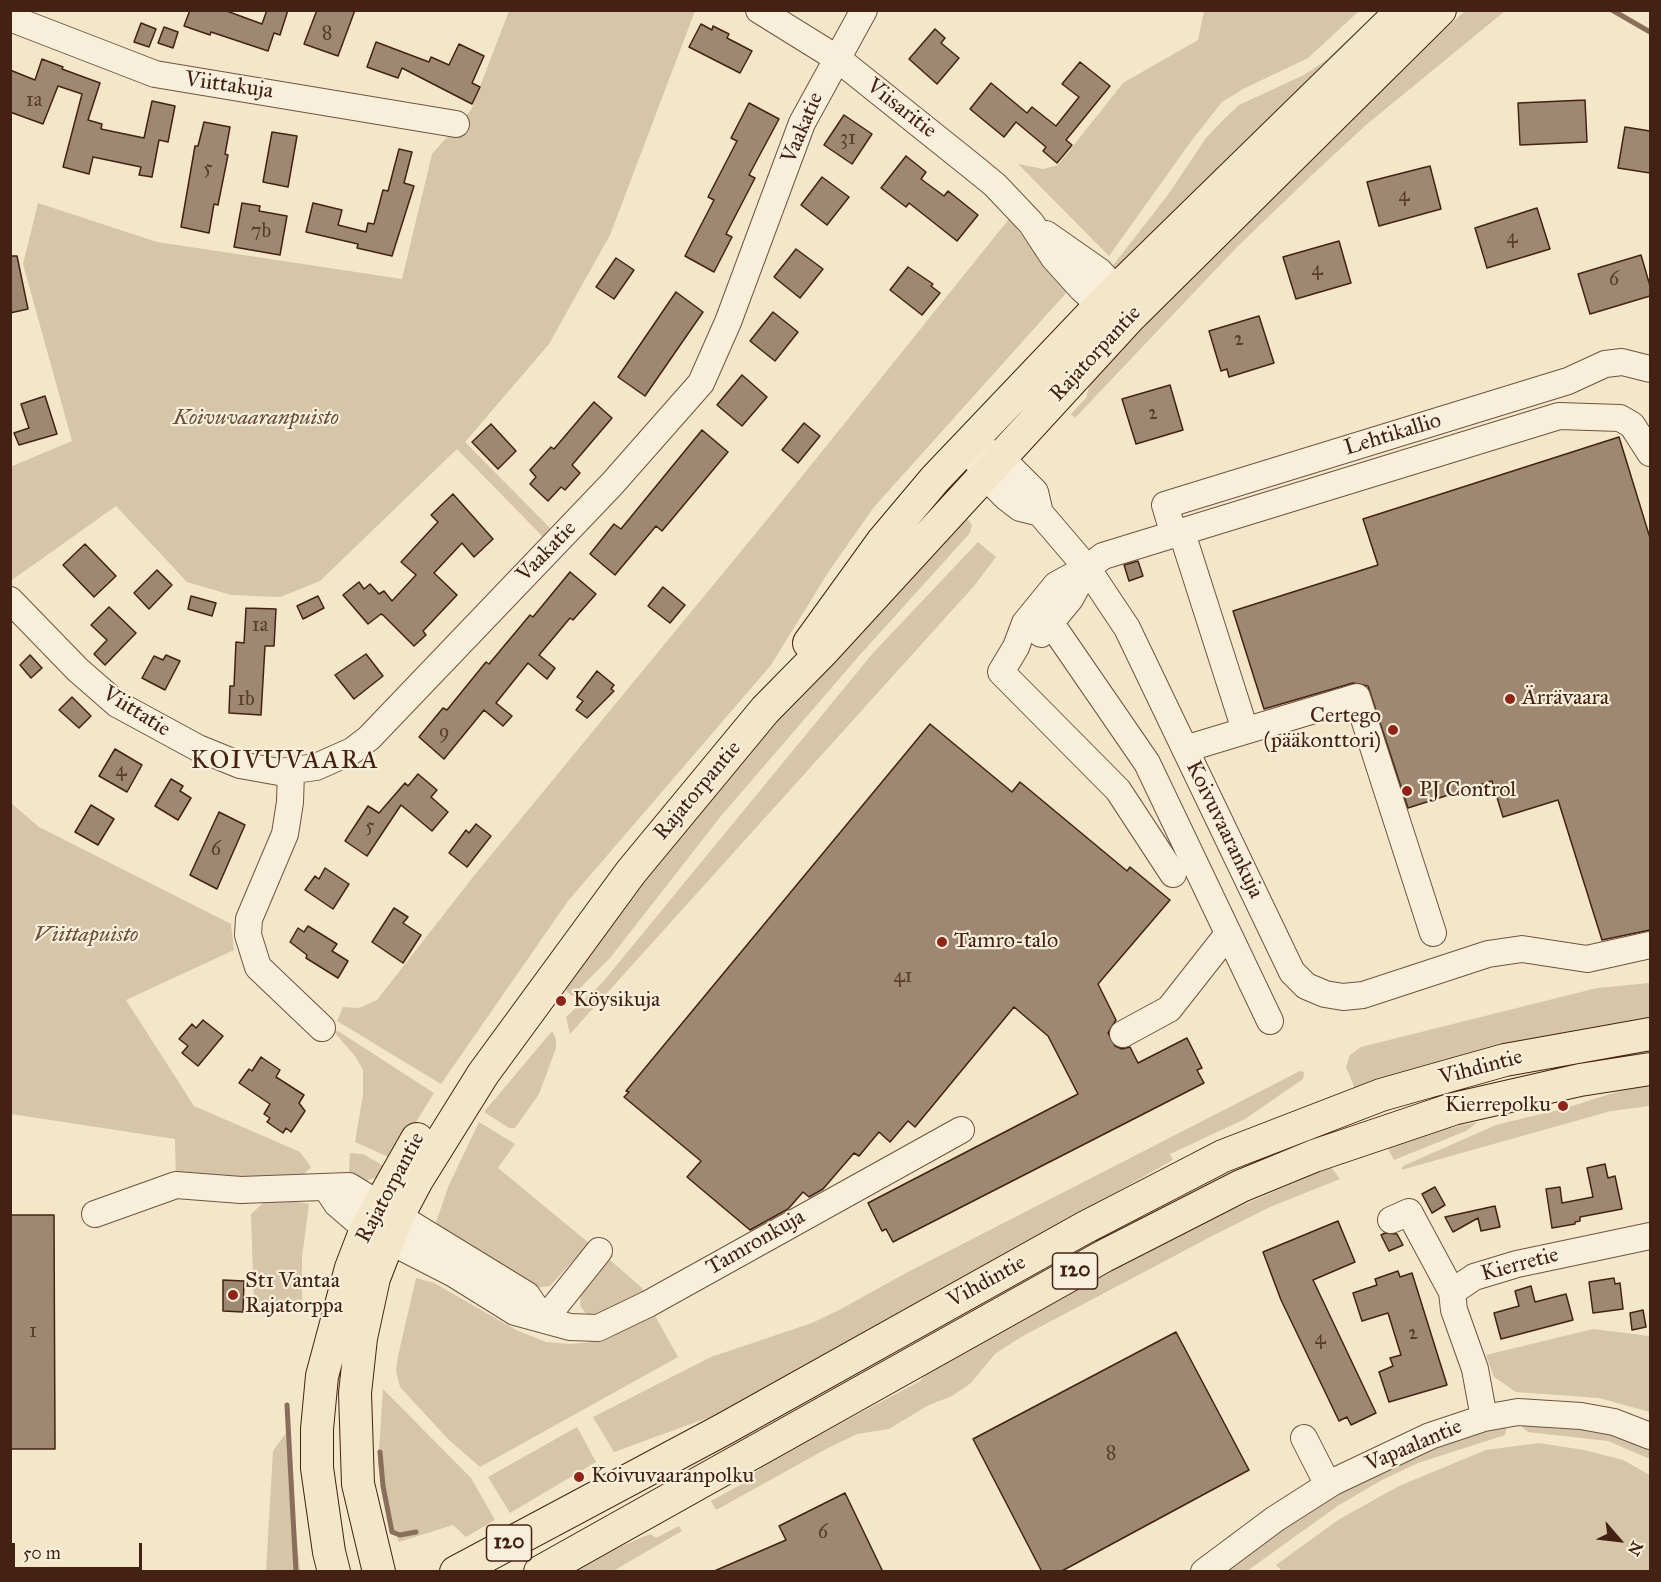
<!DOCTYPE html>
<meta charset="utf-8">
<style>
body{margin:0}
#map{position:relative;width:1661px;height:1582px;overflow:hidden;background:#f4e6c8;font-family:"IM FELL Great Primer",serif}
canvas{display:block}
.frame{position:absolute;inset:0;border:12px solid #432214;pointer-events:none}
.north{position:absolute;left:1589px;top:1510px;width:60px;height:60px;-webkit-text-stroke:4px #f8efdb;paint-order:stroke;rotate:118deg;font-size:16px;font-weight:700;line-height:24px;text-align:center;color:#432214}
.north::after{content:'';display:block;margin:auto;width:21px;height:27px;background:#432214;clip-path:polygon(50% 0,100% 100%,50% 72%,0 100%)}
.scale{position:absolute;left:12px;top:1543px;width:130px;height:27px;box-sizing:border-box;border:3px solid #432214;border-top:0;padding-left:8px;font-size:18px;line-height:21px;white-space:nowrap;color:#432214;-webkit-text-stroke:4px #f8efdb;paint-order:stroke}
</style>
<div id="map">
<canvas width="1661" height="1582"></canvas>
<div class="frame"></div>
<div class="north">N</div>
<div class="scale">50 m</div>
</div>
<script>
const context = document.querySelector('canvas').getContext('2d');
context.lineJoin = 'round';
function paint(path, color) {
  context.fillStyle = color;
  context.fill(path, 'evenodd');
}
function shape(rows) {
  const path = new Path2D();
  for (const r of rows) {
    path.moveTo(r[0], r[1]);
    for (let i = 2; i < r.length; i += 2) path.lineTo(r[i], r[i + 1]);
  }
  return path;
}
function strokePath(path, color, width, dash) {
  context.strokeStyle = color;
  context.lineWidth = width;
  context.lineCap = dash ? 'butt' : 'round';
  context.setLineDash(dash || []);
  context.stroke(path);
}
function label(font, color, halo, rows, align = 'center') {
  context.font = font + ' "IM FELL Great Primer",serif';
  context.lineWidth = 4.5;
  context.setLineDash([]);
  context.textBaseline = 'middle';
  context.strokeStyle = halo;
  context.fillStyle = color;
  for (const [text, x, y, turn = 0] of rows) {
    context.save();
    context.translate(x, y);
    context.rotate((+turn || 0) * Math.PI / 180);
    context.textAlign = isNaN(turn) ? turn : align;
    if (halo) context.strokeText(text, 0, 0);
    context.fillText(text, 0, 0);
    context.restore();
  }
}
const green = shape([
 [509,11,695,11,610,235,549,344,465,442,551,529,543,537,457,449,320,581,280,597,231,595,187,582,116,506,12,580,10,467,72,441,23,264,38,203,157,242,402,279,432,154,471,110],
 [1204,11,1359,11,1308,58,1245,88,1222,102,1192,140,1109,256,1018,164,1043,169,1058,165,1123,83,1198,40],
 [1378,11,1393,11,1125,267,1111,268,1167,196,1206,138,1225,118,1239,105,1304,75,1326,60],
 [1465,11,1505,11,1366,125,1313,174,1237,247,1075,418,1071,414,1086,398,1091,380,1126,337,1335,129],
 [1009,219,1067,292,874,507,829,571,771,665,568,901,441,1084,337,1021,343,1007,359,1008,377,1000,473,877,770,516],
 [967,518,972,525,970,533,858,657,721,816,610,958,572,996,564,989,581,956,812,677],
 [978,542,996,557,974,586,570,1034,566,1017,602,983,873,653],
 [10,802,39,827,231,924,234,950,126,1000,194,1106,300,1152,311,1167,302,1176,176,1180,175,1139,11,1114],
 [1650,983,1650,1021,1356,1091,1346,1067,1350,1055,1361,1047,1597,988],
 [338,1031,434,1093,393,1159,355,1142,363,1095,363,1070,355,1056,334,1032],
 [552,1031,556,1039,556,1048,539,1094,515,1128,509,1128,484,1112],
 [1300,1071,1304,1072,1303,1079,1245,1119,1170,1154,1173,1160,732,1409,614,1452,593,1417,711,1357,812,1323,841,1309,906,1273],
 [1650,1084,1650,1106,1611,1111,1401,1170,1403,1166,1496,1125,1566,1108,1632,1087],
 [479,1122,515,1144,498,1168,589,1243,550,1286,534,1288,434,1228,449,1185],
 [1478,1122,1466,1131,1394,1160,1387,1147,1432,1132],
 [350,1153,363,1154,387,1168,381,1176,362,1182,349,1174],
 [1331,1167,1340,1179,1270,1207,1214,1235,1021,1337,995,1354,971,1383,952,1396,927,1406,889,1429,857,1434,828,1448,716,1510,711,1501,740,1485,767,1463,920,1381,933,1367,1183,1231],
 [278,1199,309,1204,302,1257,302,1310,254,1306,251,1214,263,1203],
 [610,1260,642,1288,644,1293,594,1316,588,1316,580,1306,581,1295],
 [416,1278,434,1283,516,1330,546,1342,570,1344,604,1341,654,1314,678,1357,480,1467,448,1439,400,1387,396,1370,398,1356],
 [1593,1329,1650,1336,1650,1412,1599,1398,1516,1392,1494,1377,1486,1355],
 [383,1389,471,1478,495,1520,466,1537,453,1525,399,1542,387,1515,378,1465],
 [1507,1423,1505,1435,1418,1463,1382,1480,1339,1505,1247,1571,1222,1572,1330,1497,1434,1446],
 [1522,1423,1590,1427,1650,1447,1650,1459,1608,1441,1528,1432,1522,1427],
 [577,1427,596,1462,510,1513,488,1477],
 [286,1433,300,1571,266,1571,273,1451],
 [1539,1443,1584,1450,1623,1460,1650,1475,1650,1571,1283,1572,1276,1565,1338,1520,1399,1486,1486,1450],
 [679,1526,682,1531,613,1571,575,1571,620,1547,650,1534,656,1538]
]);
const stream = shape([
 [1612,10,1650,32],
 [287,1405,296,1572],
 [380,1452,383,1486,392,1532,400,1535,416,1532]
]);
const building = shape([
 [190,10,224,10,262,24,267,10,288,10,280,35,274,33,268,51,211,32,210,35,184,26,190,10],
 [317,10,355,10,338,56,304,44,317,10],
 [141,23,156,29,149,47,134,42,141,23],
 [701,24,712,30,713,26,729,34,727,38,752,51,740,73,689,47,701,24],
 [164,27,178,32,173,48,158,43,164,27],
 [935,29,945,38,941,43,959,58,937,84,909,59,935,29],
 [376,42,429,62,431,57,449,65,459,44,484,56,472,83,480,87,472,104,402,68,398,78,367,67,376,42],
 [42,59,63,67,62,69,100,83,88,120,102,124,101,129,144,138,152,101,175,106,168,142,159,140,152,177,139,175,141,167,93,157,89,174,63,167,82,94,58,86,43,124,10,112,10,70,35,80,42,59],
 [1080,62,1110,86,1066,140,1072,145,1057,163,1043,151,1046,147,1016,122,1004,137,970,109,991,83,1027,113,1032,107,1056,126,1079,97,1062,84,1080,62],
 [1585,100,1587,142,1520,145,1518,103,1585,100],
 [749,103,779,119,749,175,755,178,726,234,732,237,714,272,685,256,714,200,708,197,737,141,731,138,749,103],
 [844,115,872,134,852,164,824,145,844,115],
 [204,122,230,127,225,154,228,155,218,205,214,204,209,233,181,227,195,146,198,146,204,122],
 [1625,127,1650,131,1650,173,1618,168,1625,127],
 [272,132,297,136,288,187,263,182,272,132],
 [399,149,412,152,404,183,414,186,392,256,357,248,358,244,306,232,313,203,342,210,338,225,366,232,368,223,374,224,383,190,388,191,399,149],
 [906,156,926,172,921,179,944,196,948,191,978,215,957,241,909,203,906,207,881,188,906,156],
 [1430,166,1441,209,1379,226,1367,182,1430,166],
 [822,177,849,197,827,225,801,205,822,177],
 [242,203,260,206,259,211,287,216,280,255,234,247,242,203],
 [1537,208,1550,249,1487,268,1475,228,1537,208],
 [1339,241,1351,283,1296,299,1283,257,1339,241],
 [796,249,823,269,800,298,774,277,796,249],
 [1641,255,1650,286,1650,296,1590,314,1578,274,1641,255],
 [10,256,17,256,28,309,10,313,10,256],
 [616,258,634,270,614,299,596,287,616,258],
 [908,267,933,284,931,286,940,293,922,315,890,290,908,267],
 [676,292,703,312,645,396,618,377,676,292],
 [773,312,798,332,775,361,750,341,773,312],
 [1259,316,1274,363,1229,377,1227,369,1221,371,1209,331,1259,316],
 [742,375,767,397,742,426,717,405,742,375],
 [1170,385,1183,430,1136,444,1122,399,1170,385],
 [45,396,57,434,19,445,14,433,29,428,21,404,45,396],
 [594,402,612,418,572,465,580,473,565,490,561,487,548,501,530,484,536,477,530,470,551,447,554,449,594,402],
 [804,423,820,436,798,463,782,450,804,423],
 [491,424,516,451,498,469,472,442,491,424],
 [702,430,728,452,662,531,656,526,615,575,590,554,614,524,621,529,702,430],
 [1619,437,1650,538,1650,930,1602,940,1558,800,1503,817,1492,781,1408,808,1368,686,1353,683,1264,709,1233,611,1378,565,1363,519,1619,437],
 [453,494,493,539,474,557,462,543,434,573,457,595,423,631,426,635,414,646,383,615,381,614,368,624,343,595,359,582,364,589,370,584,379,594,384,591,392,601,416,575,401,562,438,522,431,515,453,494],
 [85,544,116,576,94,597,63,565,85,544],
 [1138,561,1143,576,1129,581,1124,565,1138,561],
 [157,570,172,585,149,609,134,593,157,570],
 [570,572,596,594,573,620,570,618,539,655,555,668,547,679,528,663,496,703,512,716,503,726,484,710,444,759,419,737,443,708,447,710,486,662,489,664,530,615,533,617,570,572],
 [663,587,685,605,670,623,648,606,663,587],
 [191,596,216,603,212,616,188,609,191,596],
 [318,596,324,608,303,619,297,606,318,596],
 [109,607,136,633,105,665,94,654,107,640,91,625,109,607],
 [246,608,276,609,274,646,265,646,261,715,229,713,230,686,234,686,236,642,244,643,246,608],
 [366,654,383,676,354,699,335,675,366,654],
 [30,655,42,668,31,678,20,665,30,655],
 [166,655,180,661,165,690,142,678,154,656,163,660,166,655],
 [597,671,614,685,611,689,614,691,587,718,576,710,583,701,577,697,597,671],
 [72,697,91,716,79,728,59,710,72,697],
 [930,724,1012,792,1020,782,1127,871,1130,867,1170,900,1098,984,1116,1020,1108,1033,1115,1046,1122,1049,1130,1047,1138,1063,1187,1038,1202,1068,1197,1070,1204,1083,893,1242,886,1229,882,1231,868,1203,1078,1094,1048,1036,1014,1007,915,1127,908,1121,890,1142,879,1132,859,1156,854,1153,823,1189,809,1197,803,1192,788,1209,750,1230,687,1177,701,1161,624,1097,629,1092,626,1091,930,724],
 [115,749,142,765,127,792,99,776,115,749],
 [418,774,437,790,431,797,448,812,432,831,401,805,367,856,345,841,368,806,379,813,405,783,408,786,418,774],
 [171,779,183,786,180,791,191,798,178,820,155,806,171,779],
 [91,805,114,819,98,845,75,832,91,805],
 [219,812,245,825,217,889,190,875,219,812],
 [476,824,491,836,467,867,449,853,466,830,469,833,476,824],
 [325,868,349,884,333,909,305,890,315,876,319,879,325,868],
 [394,908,408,917,403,923,421,935,403,963,372,942,394,908],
 [308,926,337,944,332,951,348,961,338,978,306,958,307,955,290,942,298,928,304,932,308,926],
 [203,1020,223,1036,198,1066,182,1053,188,1046,179,1039,192,1024,196,1028,203,1020],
 [261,1057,280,1070,276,1077,304,1095,299,1103,305,1111,291,1132,286,1128,283,1133,267,1122,270,1118,264,1114,270,1104,239,1083,249,1069,252,1071,261,1057],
 [1605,1164,1608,1178,1615,1176,1622,1209,1580,1217,1580,1221,1575,1222,1575,1224,1552,1228,1546,1189,1560,1187,1562,1203,1593,1197,1587,1168,1605,1164],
 [1435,1187,1445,1205,1432,1213,1422,1194,1435,1187],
 [1495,1206,1500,1227,1481,1231,1478,1218,1453,1232,1445,1217,1495,1206],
 [10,1215,54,1215,55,1449,10,1449,10,1215],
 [1338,1221,1355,1262,1313,1280,1376,1413,1351,1425,1347,1417,1339,1421,1281,1300,1263,1252,1338,1221],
 [1385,1233,1397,1234,1403,1245,1389,1251,1381,1235,1385,1233],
 [1398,1271,1400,1277,1412,1273,1447,1385,1389,1402,1379,1372,1393,1366,1390,1358,1401,1355,1388,1313,1362,1321,1353,1293,1377,1285,1375,1279,1398,1271],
 [1614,1278,1615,1284,1620,1283,1623,1309,1593,1313,1589,1282,1614,1278],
 [223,1280,244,1281,243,1312,223,1311,223,1280],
 [1531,1286,1535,1302,1566,1294,1573,1320,1501,1339,1494,1313,1519,1306,1515,1291,1531,1286],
 [1643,1310,1646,1327,1632,1330,1630,1313,1643,1310],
 [1176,1332,1249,1470,1060,1572,1042,1572,973,1439,1176,1332],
 [845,1493,883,1572,712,1572,786,1540,779,1526,845,1493]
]);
const minor = shape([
 [759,10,838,59,973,167,995,185,1031,223,1054,258,1081,288,1101,306,1118,313],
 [10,18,155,74,456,124],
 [1046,234,1099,271,1117,290,1125,307],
 [969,443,1000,457,1035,492,1040,513,1087,568,1127,628,1292,972,1306,986,1325,994,1343,997,1363,995,1488,954,1522,949,1587,959,1650,945],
 [977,460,984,475,1007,498,1020,508,1040,513],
 [1182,533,1245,730],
 [1174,535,1165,505,1568,381,1605,364,1622,362,1650,369],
 [10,600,78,670,117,704,198,748,240,765,279,772,316,767,352,751,369,738,612,484,701,383,728,322,802,123,864,10],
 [1039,606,1147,763,1270,1021],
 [1041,634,1070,599,1087,568],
 [1185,749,1357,697,1433,933],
 [291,772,290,802,285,834,249,919,248,935,258,967,322,1028],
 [1173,874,1118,790,1001,672,1016,647,1025,623,1056,585,1087,568,1103,556,1559,416,1620,418,1632,425,1650,453],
 [1123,1034,1169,1009,1228,934],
 [327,1189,337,1204,366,1229,454,1274,515,1312,570,1327,598,1328,648,1304,961,1130],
 [95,1214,176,1185,241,1190,349,1186,527,1295,544,1320],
 [1391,1220,1409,1212,1452,1292],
 [544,1320,599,1251],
 [1484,1418,1475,1369,1454,1310,1452,1292,1474,1277,1517,1264,1650,1236],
 [1304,1438,1328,1485],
 [1204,1572,1275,1519,1333,1482,1430,1436,1484,1418,1518,1412,1581,1416,1614,1422,1650,1436]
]);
const major = shape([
 [809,643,882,542,935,479,1092,314,1403,10],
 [334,1572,329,1552,317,1468,317,1429,322,1376,351,1268,366,1229,417,1139],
 [379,1572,358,1484,355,1393,361,1338,374,1278,398,1216,417,1180,483,1074,631,872,765,710,824,650,1129,318,1440,10],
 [456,1572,724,1429,1084,1228,1223,1156,1381,1095,1448,1076,1505,1060,1650,1034],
 [540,1572,1104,1256,1241,1186,1314,1156,1453,1109,1580,1080,1650,1069]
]);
const markers = [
 [1510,699,6,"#8f2418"],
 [1393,730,6,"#8f2418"],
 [1407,791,6,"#8f2418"],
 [942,942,6,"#8f2418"],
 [561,1001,6,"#8f2418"],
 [1563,1106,6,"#8f2418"],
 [233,1295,6,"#8f2418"],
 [579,1477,6,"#8f2418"]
];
const numberNames = [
 ["8",327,34],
 ["1a",34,101],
 ["31",848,139],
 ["5",208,169],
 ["4",1404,196],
 ["7b",261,232],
 ["4",1512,238],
 ["4",1317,270],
 ["6",1614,280],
 ["2",1239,340],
 ["2",1153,414],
 ["1a",260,626],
 ["1b",246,700],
 ["9",444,733],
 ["4",121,771],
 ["5",370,827],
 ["6",216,850],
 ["41",903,977],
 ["1",33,1332],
 ["2",1413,1334],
 ["4",1320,1339],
 ["8",1111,1454],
 ["6",823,1533]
];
const shields = [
 [1075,1271,45],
 [509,1543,45]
];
const shieldNames = [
 ["120",1075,1271],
 ["120",509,1543]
];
const streetNames = [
 ["Viittakuja",229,86,8],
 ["Viisaritie",901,109,38],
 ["Vaakatie",803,128,-67],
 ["Rajatorpantie",1096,354,-47],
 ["Lehtikallio",1393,435,-17],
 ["Vaakatie",547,552,-46],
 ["Viittatie",136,712,32],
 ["Rajatorpantie",698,791,-50],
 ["Koivuvaarankuja",1224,830,64],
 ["Vihdintie",1481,1068,-15],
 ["Rajatorpantie",391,1188,-62],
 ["Tamronkuja",756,1243,-30],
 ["Kierretie",1520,1265,-15],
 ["Vihdintie",987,1282,-29],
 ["Vapaalantie",1414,1446,-23]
];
const parkNames = [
 ["Koivuvaaranpuisto",256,419],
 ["Viittapuisto",86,936]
];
const poiNames = [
 ["Ärrävaara",1522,699],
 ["Certego",1381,717,"right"],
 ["(pääkonttori)",1381,742,"right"],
 ["PJ Control",1419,791],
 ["Tamro-talo",954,942],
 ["Köysikuja",573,1001],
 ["Kierrepolku",1551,1106,"right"],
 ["St1 Vantaa",245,1282],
 ["Rajatorppa",245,1307],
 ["Koivuvaaranpolku",591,1477]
];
const quarterNames = [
 ["KOIVUVAARA",285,762]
];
paint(green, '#d6c5a9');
strokePath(stream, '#896f5b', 5);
paint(building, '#9f8872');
strokePath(building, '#432214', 1.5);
strokePath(minor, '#6f5341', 28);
strokePath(major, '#432214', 34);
strokePath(minor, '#f8efdb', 26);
strokePath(major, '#f4e6c8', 32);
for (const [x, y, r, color] of markers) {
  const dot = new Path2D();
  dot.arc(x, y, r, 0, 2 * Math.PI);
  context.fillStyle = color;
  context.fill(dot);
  strokePath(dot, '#f8efdb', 2);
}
label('20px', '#5a3c2c', null, numberNames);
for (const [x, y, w] of shields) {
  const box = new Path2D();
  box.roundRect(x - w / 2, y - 18, w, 36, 4.5);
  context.fillStyle = '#f8efdb';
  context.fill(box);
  strokePath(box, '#432214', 1.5);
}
label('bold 21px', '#432214', null, shieldNames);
label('22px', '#432214', '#f8efdb', streetNames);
label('italic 22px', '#684b39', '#f8efdb', parkNames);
label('22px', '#432214', '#f8efdb', poiNames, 'left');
context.letterSpacing = '1.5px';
label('26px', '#432214', '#f8efdb', quarterNames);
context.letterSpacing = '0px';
</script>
